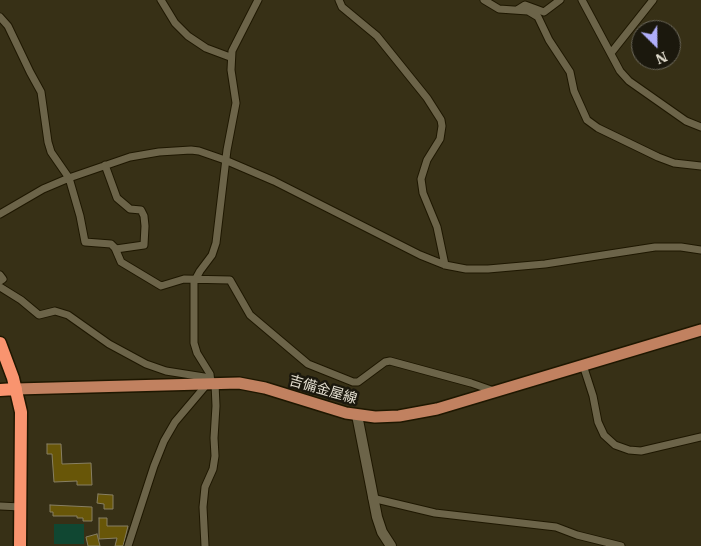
<!DOCTYPE html>
<meta charset="utf-8">
<style>
body{margin:0}
#map{position:relative;width:701px;height:546px;overflow:hidden;background:#373016;font-family:"IBM Plex Serif",serif}
canvas{display:block}
.north{position:absolute;left:631px;top:20px;width:50px;height:50px;box-sizing:border-box;background:#1b180d;border:1px solid #6b675a;border-radius:50%;rotate:157deg;font-size:14px;font-weight:700;line-height:20px;text-align:center;color:#e2ddce}
.north::after{content:'';display:block;margin:auto;width:18px;height:22px;background:#b0aefa;clip-path:polygon(50% 0,100% 100%,50% 72%,0 100%)}
</style>
<div id="map">
<canvas width="701" height="546"></canvas>
<div class="north">N</div>
</div>
<script>
const context = document.querySelector('canvas').getContext('2d');
context.lineJoin = 'round';
function paint(path, color) {
  context.fillStyle = color;
  context.fill(path, 'evenodd');
}
function shape(rows) {
  const path = new Path2D();
  for (const r of rows) {
    path.moveTo(r[0], r[1]);
    for (let i = 2; i < r.length; i += 2) path.lineTo(r[i], r[i + 1]);
  }
  return path;
}
function strokePath(path, color, width, dash) {
  context.strokeStyle = color;
  context.lineWidth = width;
  context.lineCap = dash ? 'butt' : 'round';
  context.setLineDash(dash || []);
  context.stroke(path);
}
function label(font, color, halo, rows, align = 'center') {
  context.font = font + ' "IBM Plex Serif","Noto Sans JP",serif';
  context.lineWidth = 5;
  context.setLineDash([]);
  context.textBaseline = 'middle';
  context.strokeStyle = halo;
  context.fillStyle = color;
  for (const [text, x, y, turn = 0] of rows) {
    context.save();
    context.translate(x, y);
    context.rotate((+turn || 0) * Math.PI / 180);
    context.textAlign = isNaN(turn) ? turn : align;
    if (halo) context.strokeText(text, 0, 0);
    context.fillText(text, 0, 0);
    context.restore();
  }
}
const green = shape([
 [54,524,84,524,84,544,54,544]
]);
const building = shape([
 [47,444,61,444,62,464,91,463,92,485,77,485,77,481,54,482,52,454,47,454,47,444],
 [98,494,113,495,113,509,104,509,104,504,97,503,98,494],
 [50,505,92,507,92,521,83,521,83,518,77,518,77,516,53,516,53,512,50,512,50,505],
 [99,518,107,518,107,526,128,526,123,546,115,546,117,538,99,539,99,518],
 [97,534,100,546,88,546,86,537,97,534]
]);
const street = shape([
 [161,0,175,23,188,36,206,48,230,57],
 [339,0,342,7,377,36,427,98,441,120,442,126,440,139,427,160,421,179,423,193,437,227,445,265],
 [484,0,499,9,528,11,538,17,549,40,570,72,574,91,587,120,598,128,658,157,674,163,701,166],
 [582,0,620,71,629,81,686,121,701,127],
 [517,10,525,5,544,12,560,0],
 [0,17,8,26,30,72,41,92,48,142,51,152,69,178,80,216,85,242,111,244,115,248,121,262,161,286,184,279,230,280,250,315,308,364,353,382,358,382,385,362,390,361,471,383,494,391],
 [611,53,653,0],
 [105,165,117,198,130,209,141,210,144,216,145,226,144,245,116,249],
 [0,214,43,189,69,178,130,157,159,152,191,150,199,151,225,160,274,181,420,255,445,265,466,269,488,269,545,264,655,247,681,247,701,250],
 [0,275,3,279,0,281],
 [0,287,21,300,39,315,55,311,68,315,109,344,146,364,166,371,204,377,211,380],
 [583,365,593,396,598,422,604,435,615,445,629,450,641,451,701,437],
 [211,383,210,374,197,353,194,343,194,282,200,271,212,255,216,243,227,150,236,103,231,70,232,51,258,0],
 [372,498,435,513,556,527,577,535,621,546],
 [0,506,21,507],
 [128,546,154,466,164,441,175,422,208,383],
 [205,546,203,507,205,487,213,469,215,456,214,438,216,406,215,383]
]);
const secondary = shape([
 [357,415,377,517,382,532,391,546]
]);
const primary = shape([
 [16,389,239,383,265,388,346,413,375,417,399,416,437,409,701,330]
]);
const highway = shape([
 [0,343,13,378,21,412,20,546],
 [0,390,16,389]
]);
const streetNames = [
 ["吉備金屋線",323,390,16]
];
paint(green, '#104732');
paint(building, '#685608');
strokePath(building, '#877f63', 1);
strokePath(street, '#1e1700', 9);
strokePath(secondary, '#1e1700', 12);
strokePath(primary, '#1e1700', 14);
strokePath(highway, '#1e1700', 15);
strokePath(street, '#6c6449', 7);
strokePath(secondary, '#6c6449', 10);
strokePath(primary, '#c18160', 11);
strokePath(highway, '#f9946f', 12);
label('14px', '#e2ddce', '#1b180d', streetNames);
</script>
